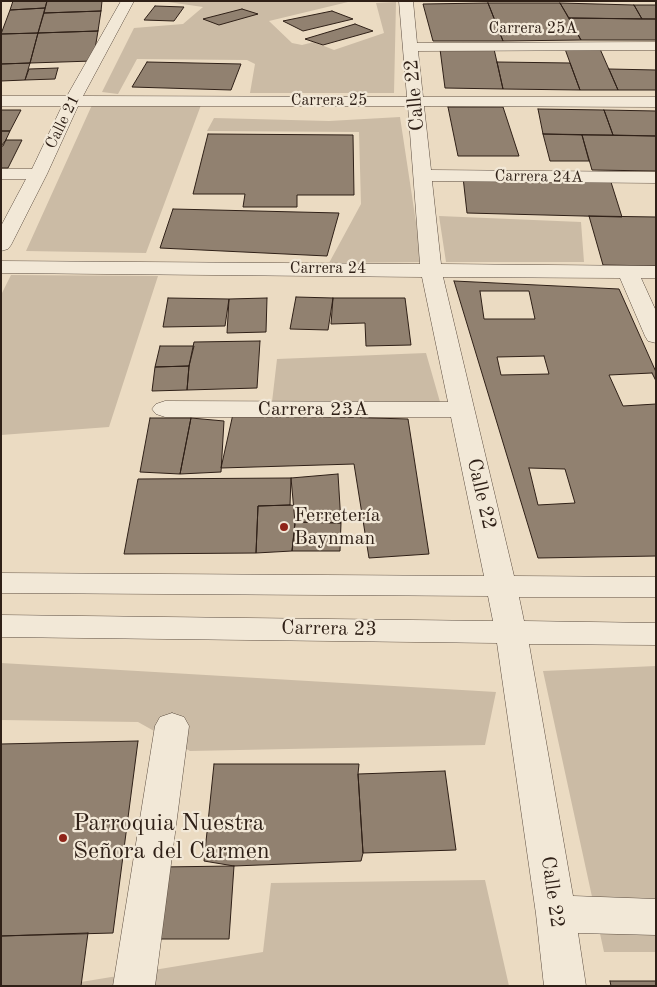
<!DOCTYPE html>
<meta charset="utf-8">
<style>
body{margin:0}
#map{position:relative;width:657px;height:987px;overflow:hidden;background:#ebdbc2;font-family:"Old Standard TT",serif}
canvas{display:block}
.frame{position:absolute;inset:0;border:2px solid #2f2017;pointer-events:none}
</style>
<div id="map">
<canvas width="657" height="987"></canvas>
<div class="frame"></div>
</div>
<script>
const context = document.querySelector('canvas').getContext('2d');
context.lineJoin = 'round';
function paint(path, color) {
  context.fillStyle = color;
  context.fill(path, 'evenodd');
}
function shape(rows) {
  const path = new Path2D();
  for (const r of rows) {
    path.moveTo(r[0], r[1]);
    for (let i = 2; i < r.length; i += 2) path.lineTo(r[i], r[i + 1]);
  }
  return path;
}
function strokePath(path, color, width, dash) {
  context.strokeStyle = color;
  context.lineWidth = width;
  context.lineCap = dash ? 'butt' : 'round';
  context.setLineDash(dash || []);
  context.stroke(path);
}
function label(font, color, halo, rows, align = 'center') {
  context.font = font + ' "Old Standard TT",serif';
  context.lineWidth = 4.5;
  context.setLineDash([]);
  context.textBaseline = 'middle';
  context.strokeStyle = halo;
  context.fillStyle = color;
  for (const [text, x, y, turn = 0] of rows) {
    context.save();
    context.translate(x, y);
    context.rotate((+turn || 0) * Math.PI / 180);
    context.textAlign = isNaN(turn) ? turn : align;
    if (halo) context.strokeText(text, 0, 0);
    context.fillText(text, 0, 0);
    context.restore();
  }
}
const green = shape([
 [161,1,348,2,269,21,292,43,302,45,314,42,334,50,384,33,376,3,396,2,394,93,250,93,255,64,247,60,137,59,118,94,102,92,134,28,183,24,203,7],
 [92,105,201,105,146,253,26,251],
 [400,117,422,262,329,263,361,204,359,132,207,131,214,118,329,121],
 [439,216,581,222,584,262,446,262],
 [11,275,158,276,109,427,1,435,1,295],
 [426,353,442,409,272,402,277,359],
 [1,663,496,692,485,745,190,751,138,722,1,720],
 [656,666,656,952,604,952,543,671],
 [485,880,509,986,80,986,81,982,263,952,271,883]
]);
const building = shape([
 [13,1,47,1,45,8,10,10,13,1],
 [47,1,102,1,101,11,44,13,47,1],
 [488,3,503,41,433,41,423,4,488,3],
 [488,3,560,3,581,40,503,41,488,3],
 [560,3,634,5,642,19,569,18,560,3],
 [634,5,656,5,656,19,642,19,634,5],
 [155,6,184,7,174,21,144,20,155,6],
 [45,8,38,33,1,34,10,10,45,8],
 [242,9,258,14,219,25,203,19,242,9],
 [101,11,98,31,38,33,44,13,101,11],
 [332,11,353,19,303,31,283,21,332,11],
 [569,18,656,19,656,40,581,40,569,18],
 [355,24,373,31,323,45,305,39,355,24],
 [98,31,93,61,30,63,38,33,98,31],
 [38,33,30,63,1,64,1,34,38,33],
 [440,49,494,49,503,89,445,88,440,49],
 [565,49,600,49,618,90,580,90,565,49],
 [147,62,241,64,231,90,132,87,147,62],
 [497,62,570,63,580,90,503,89,497,62],
 [30,63,25,80,1,81,1,64,30,63],
 [58,68,55,79,25,80,29,69,58,68],
 [609,69,656,70,656,90,618,90,609,69],
 [448,107,503,107,519,156,458,156,448,107],
 [538,109,604,110,613,135,543,134,538,109],
 [1,110,21,110,10,131,1,131,1,110],
 [604,110,656,111,656,136,613,135,604,110],
 [1,131,10,131,3,146,1,146,1,131],
 [208,134,353,135,354,195,297,195,297,207,243,207,245,194,193,194,208,134],
 [543,134,582,135,589,161,550,161,543,134],
 [582,135,656,136,656,171,592,170,582,135],
 [6,140,22,140,8,168,1,168,1,146,6,140],
 [463,177,610,179,622,217,467,213,463,177],
 [173,209,339,213,327,256,160,248,173,209],
 [589,216,656,217,656,266,603,265,589,216],
 [454,281,619,289,656,372,656,556,538,558,454,281],
 [480,291,529,291,535,319,484,319,480,291],
 [296,297,333,298,328,330,290,329,296,297],
 [168,298,229,299,225,326,163,327,168,298],
 [267,298,266,332,227,333,229,299,267,298],
 [333,298,405,298,411,345,366,346,365,323,331,324,333,298],
 [260,341,257,388,187,390,189,366,194,342,260,341],
 [160,346,194,346,189,366,155,367,160,346],
 [544,356,549,374,501,375,497,357,544,356],
 [189,366,187,390,152,391,155,367,189,366],
 [652,373,656,381,656,404,623,406,609,375,652,373],
 [233,414,408,419,429,554,369,558,354,464,221,468,233,414],
 [150,418,191,418,180,474,140,472,150,418],
 [191,418,224,421,221,472,180,474,191,418],
 [529,468,565,469,575,503,538,505,529,468],
 [338,474,341,523,295,522,291,478,338,474],
 [291,478,290,505,258,506,256,553,124,554,138,479,291,478],
 [290,505,297,506,292,551,256,553,258,506,290,505],
 [295,522,341,523,340,551,292,551,295,522],
 [138,741,113,933,1,936,1,744,138,741],
 [214,764,359,764,358,774,363,853,361,861,234,866,204,861,214,764],
 [445,771,456,850,363,853,358,774,445,771],
 [234,866,229,939,152,939,161,867,234,866],
 [88,933,81,986,1,986,1,936,88,933],
 [610,981,656,981,656,986,611,986,610,981]
]);
const minor = shape([
 [121,1,134,1,83,96,407,97,399,1,413,1,417,43,656,42,656,50,418,51,423,97,656,97,656,107,424,106,431,170,656,172,656,183,432,181,441,264,656,266,656,278,641,278,656,311,656,343,648,341,645,336,620,278,443,277,514,576,656,577,656,597,519,597,524,621,656,623,656,645,529,644,573,896,656,899,656,935,578,933,586,986,544,986,536,914,497,643,1,637,1,615,493,621,488,596,1,593,1,573,484,576,451,417,165,417,156,414,152,409,156,404,165,401,448,402,422,277,1,273,1,261,420,264,408,106,78,106,47,174,11,245,8,249,1,251,1,226,26,179,1,179,1,169,32,169,62,106,1,106,1,96,67,96,121,1],
 [172,713,184,717,189,726,155,986,113,986,155,726,160,717,172,713]
]);
const markers = [
 [284,527,5,"#8f2418"],
 [63,838,5,"#8f2418"]
];
const farStreetnames = [
 ["Carrera 25A",533,29],
 ["Carrera 25",329,101],
 ["Calle 21",63,122,-64],
 ["Carrera 24A",539,177,1],
 ["Carrera 24",328,269]
];
const streetNames = [
 ["Calle 22",415,95,-95],
 ["Carrera 23A",313,410],
 ["Calle 22",481,494,77],
 ["Carrera 23",329,629,1],
 ["Calle 22",552,892,82]
];
const poiNames = [
 ["Ferretería",294,516],
 ["Baynman",294,539]
];
const nearPoinames = [
 ["Parroquia Nuestra",73,824],
 ["Señora del Carmen",73,852]
];
paint(green, '#cbbba5');
paint(building, '#918170');
strokePath(building, '#2f2017', 1);
strokePath(minor, '#5e4f42', 1);
paint(minor, '#f2e8d7');
for (const [x, y, r, color] of markers) {
  const dot = new Path2D();
  dot.arc(x, y, r, 0, 2 * Math.PI);
  context.fillStyle = color;
  context.fill(dot);
  strokePath(dot, '#f2e8d7', 2);
}
label('16px', '#2f2017', '#f2e8d7', farStreetnames);
label('20px', '#2f2017', '#f2e8d7', streetNames);
label('20px', '#2f2017', '#f2e8d7', poiNames, 'left');
label('24px', '#2f2017', '#f2e8d7', nearPoinames, 'left');
</script>
